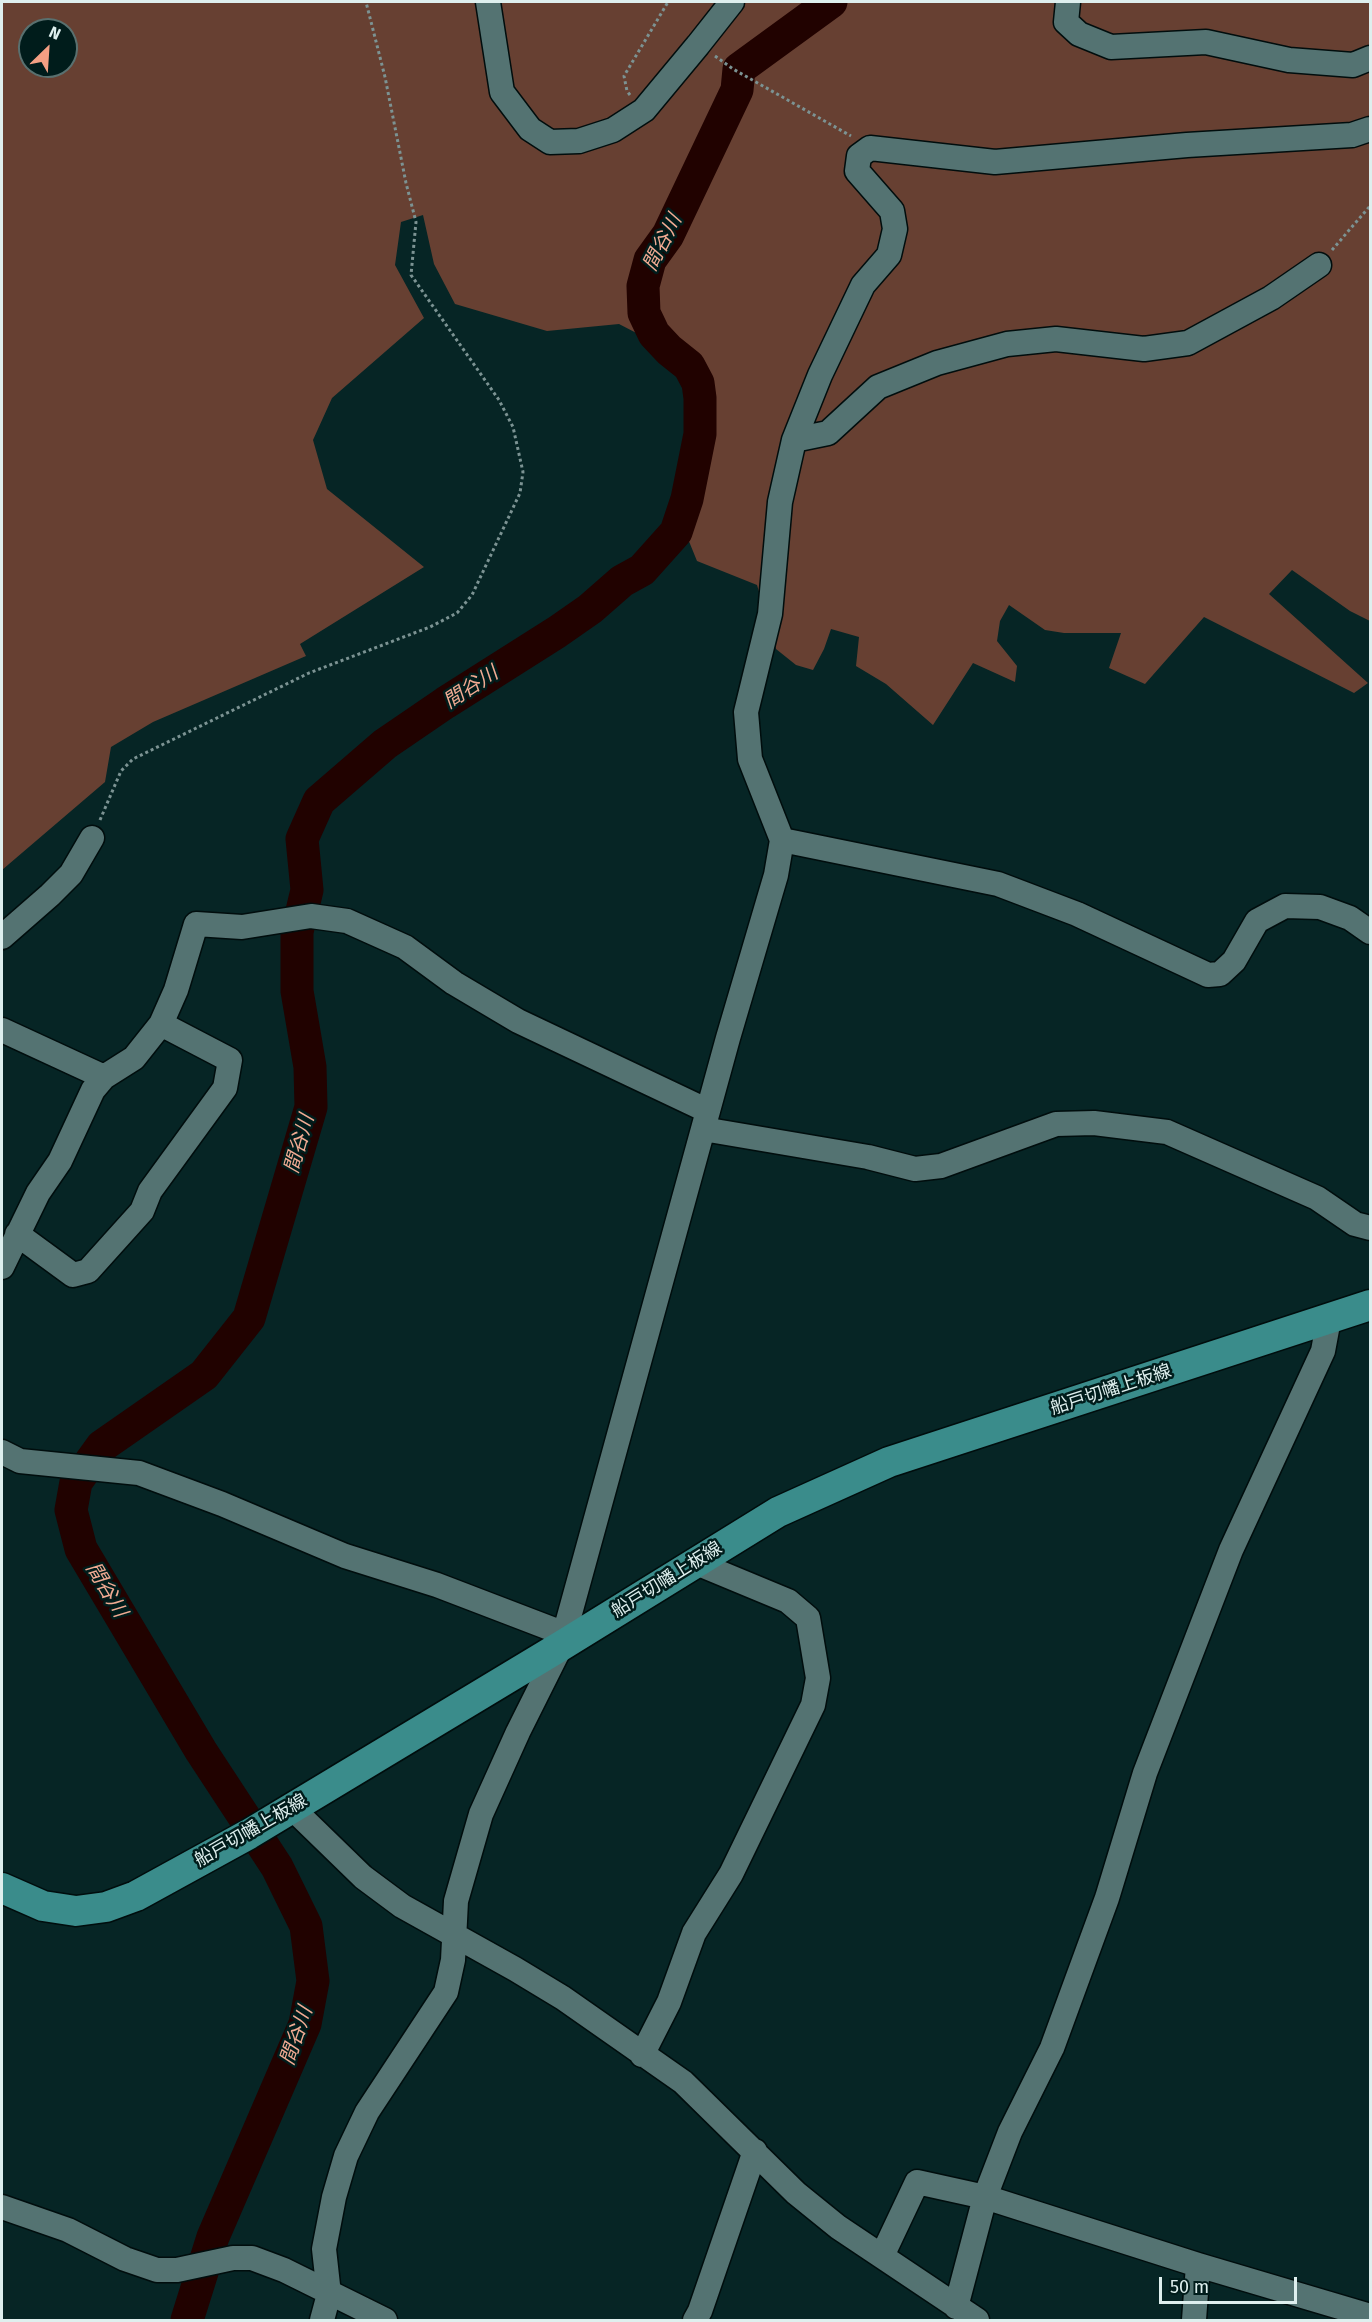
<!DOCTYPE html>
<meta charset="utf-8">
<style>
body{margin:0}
#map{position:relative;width:1372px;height:2322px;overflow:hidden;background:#062525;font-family:"Fira Sans",sans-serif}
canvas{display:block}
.frame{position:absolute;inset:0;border:3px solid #deefee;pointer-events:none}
.north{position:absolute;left:18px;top:18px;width:60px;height:60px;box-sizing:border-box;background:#001c1b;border:2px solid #59706f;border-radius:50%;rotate:25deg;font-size:16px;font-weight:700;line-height:24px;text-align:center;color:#deefee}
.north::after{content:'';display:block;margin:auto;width:21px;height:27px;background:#f39f83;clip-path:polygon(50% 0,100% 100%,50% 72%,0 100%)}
.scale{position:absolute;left:1159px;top:2277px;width:138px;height:27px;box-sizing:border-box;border:3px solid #deefee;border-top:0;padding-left:8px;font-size:18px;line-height:21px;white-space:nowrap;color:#deefee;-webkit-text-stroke:4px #001c1b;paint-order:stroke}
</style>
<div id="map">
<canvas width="1372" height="2322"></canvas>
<div class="frame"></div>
<div class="north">N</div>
<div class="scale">50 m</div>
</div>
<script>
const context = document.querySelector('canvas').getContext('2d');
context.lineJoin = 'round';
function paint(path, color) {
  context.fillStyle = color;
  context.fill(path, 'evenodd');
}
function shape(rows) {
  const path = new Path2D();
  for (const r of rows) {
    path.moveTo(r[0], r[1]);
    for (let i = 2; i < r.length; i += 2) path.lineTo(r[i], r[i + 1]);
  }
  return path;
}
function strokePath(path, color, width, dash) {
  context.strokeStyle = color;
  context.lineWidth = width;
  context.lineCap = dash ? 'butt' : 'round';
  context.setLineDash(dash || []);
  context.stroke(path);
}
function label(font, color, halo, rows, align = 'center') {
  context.font = font + ' "Fira Sans","Noto Sans JP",sans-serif';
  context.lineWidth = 5;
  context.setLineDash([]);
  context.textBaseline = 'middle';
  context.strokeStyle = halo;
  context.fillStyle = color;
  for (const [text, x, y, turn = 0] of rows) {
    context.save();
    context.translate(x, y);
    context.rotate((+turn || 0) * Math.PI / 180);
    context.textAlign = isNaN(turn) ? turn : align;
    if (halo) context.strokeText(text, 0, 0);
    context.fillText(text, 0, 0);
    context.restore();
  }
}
const forest = shape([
 [2,2,1370,2,1370,621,1350,611,1292,570,1269,594,1368,683,1354,693,1204,617,1145,684,1109,668,1121,633,1064,633,1045,630,1009,605,1000,621,997,641,1017,666,1015,682,973,663,933,725,886,684,856,666,859,637,831,629,824,649,813,670,796,665,776,649,757,585,697,561,686,534,709,447,679,375,646,338,619,324,547,331,455,304,434,264,423,215,401,222,395,265,424,318,332,398,313,440,327,489,424,567,300,644,306,656,153,722,111,747,105,782,2,870],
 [30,30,66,30,66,66,30,66]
]);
const river = shape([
 [187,2320,213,2237,305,2024,313,1981,306,1926,277,1867,201,1751,81,1549,71,1510,76,1482,102,1446,204,1375,249,1318,311,1107,310,1067,297,991,297,932,307,890,302,839,319,801,385,744,445,703,557,632,590,609,622,581,642,570,676,532,687,499,700,434,700,398,698,383,689,366,669,350,654,334,644,313,643,286,650,260,668,235,737,90,739,69,831,2]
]);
const path = shape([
 [715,56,733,69,851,136],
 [630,95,627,91,624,76,668,2],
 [1332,250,1370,206],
 [100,820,121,771,133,759,309,673,430,627,457,613,472,595,520,493,523,472,513,427,499,400,411,275,416,222,406,183,385,77,366,2]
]);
const minor = shape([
 [488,2,502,92,530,129,550,142,579,141,613,130,644,110,698,45,732,2],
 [1068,2,1066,22,1079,34,1111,47,1206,42,1289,60,1353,65,1370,58],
 [794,440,828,433,878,387,937,363,1007,344,1056,339,1144,349,1188,343,1271,298,1319,265],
 [782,840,998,884,1077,914,1208,975,1220,974,1234,961,1257,921,1285,906,1320,907,1350,918,1370,932],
 [2,937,50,895,71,874,92,838],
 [2,1030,104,1077],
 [703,1129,868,1157,915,1169,941,1166,1056,1124,1094,1123,1167,1132,1317,1198,1355,1224,1370,1228],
 [17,1234,73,1275,88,1271,142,1211,150,1191,225,1088,230,1060,161,1024],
 [2,1267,38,1193,60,1161,93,1090,104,1077,134,1058,161,1024,176,990,196,924,242,927,311,916,347,921,405,947,454,983,518,1021,708,1111],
 [2,1452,20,1461,139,1473,222,1504,345,1556,437,1585,565,1634],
 [292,1808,363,1877,402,1906,515,1969,563,1998,683,2082,796,2193,838,2227,977,2320],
 [642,2055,669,2002,694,1933,731,1874,813,1705,818,1678,808,1618,788,1601,694,1562],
 [2,2207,68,2230,125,2259,157,2270,177,2270,233,2258,252,2258,284,2270,385,2320],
 [882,2256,917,2182,985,2197,1198,2265,1370,2316],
 [956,2307,985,2197,1010,2132,1052,2048,1107,1898,1145,1773,1231,1550,1323,1351,1329,1319],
 [322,2320,329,2294,324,2249,334,2197,346,2156,367,2112,446,1992,453,1960,456,1901,481,1814,518,1732,561,1646,728,1038,776,875,782,840,750,759,746,712,770,614,780,502,794,440,820,375,863,285,889,255,895,229,892,211,857,171,859,156,870,148,995,162,1187,145,1352,135,1370,129],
 [695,2320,700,2311,755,2151],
 [1194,2320,1198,2265]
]);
const major = shape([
 [2,1888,43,1906,76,1911,106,1907,136,1896,249,1834,561,1646,778,1512,889,1462,1370,1305]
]);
const streetNames = [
 ["船戸切幡上板線",1111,1390,-18],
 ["船戸切幡上板線",667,1580,-32],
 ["船戸切幡上板線",251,1831,-30]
];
const waterNames = [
 ["間谷川",663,243,-63],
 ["間谷川",471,688,-33],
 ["間谷川",300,1144,-74],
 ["間谷川",106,1590,59],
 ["間谷川",297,2036,-71]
];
paint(forest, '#674032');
strokePath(river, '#210200', 33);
strokePath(minor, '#000d0d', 27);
strokePath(major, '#000d0d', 33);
strokePath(path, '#7c9393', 3, [3, 3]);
strokePath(minor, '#547372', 24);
strokePath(major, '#3a8c8b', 30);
label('18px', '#deefee', '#001c1b', streetNames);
label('italic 20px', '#f1ab93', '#001c1b', waterNames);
</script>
